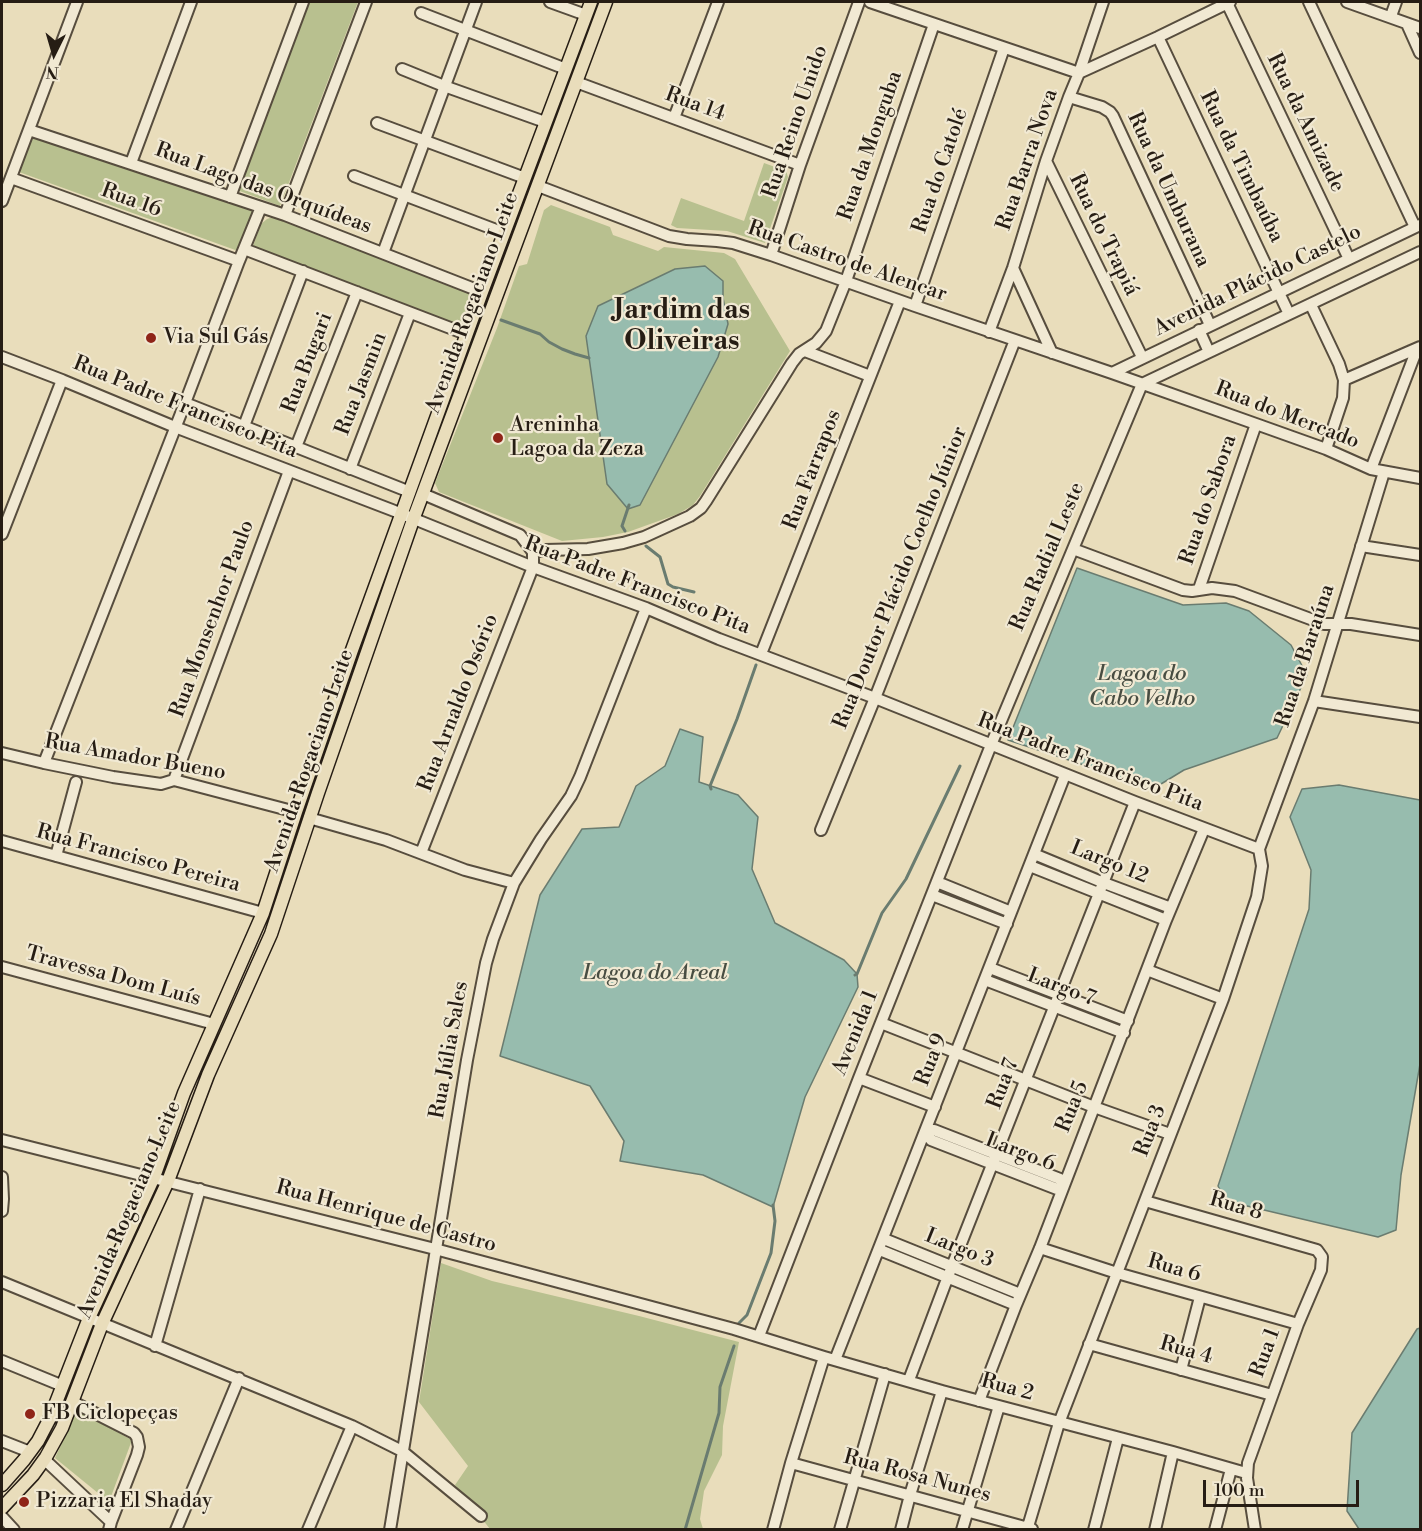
<!DOCTYPE html>
<meta charset="utf-8">
<style>
body{margin:0}
#map{position:relative;width:1422px;height:1531px;overflow:hidden;background:#e9ddbb;font-family:"Libre Bodoni",serif}
canvas{display:block}
.frame{position:absolute;inset:0;border:3px solid #261d14;pointer-events:none}
.north{position:absolute;left:24px;top:24px;width:60px;height:60px;-webkit-text-stroke:4px #f1e9d3;paint-order:stroke;rotate:185deg;font-size:16px;font-weight:700;line-height:24px;text-align:center;color:#261d14}
.north::after{content:'';display:block;margin:auto;width:21px;height:27px;background:#261d14;clip-path:polygon(50% 0,100% 100%,50% 72%,0 100%)}
.scale{position:absolute;left:1203px;top:1480px;width:156px;height:27px;box-sizing:border-box;border:3px solid #261d14;border-top:0;padding-left:8px;font-size:18px;line-height:21px;white-space:nowrap;color:#261d14;-webkit-text-stroke:4px #f1e9d3;paint-order:stroke}
</style>
<div id="map">
<canvas width="1422" height="1531"></canvas>
<div class="frame"></div>
<div class="north">N</div>
<div class="scale">100 m</div>
</div>
<script>
const context = document.querySelector('canvas').getContext('2d');
context.lineJoin = 'round';
function paint(path, color) {
  context.fillStyle = color;
  context.fill(path, 'evenodd');
}
function shape(rows) {
  const path = new Path2D();
  for (const r of rows) {
    path.moveTo(r[0], r[1]);
    for (let i = 2; i < r.length; i += 2) path.lineTo(r[i], r[i + 1]);
  }
  return path;
}
function strokePath(path, color, width, dash) {
  context.strokeStyle = color;
  context.lineWidth = width;
  context.lineCap = dash ? 'butt' : 'round';
  context.setLineDash(dash || []);
  context.stroke(path);
}
function label(font, color, halo, rows, align = 'center') {
  context.font = font + ' "Libre Bodoni",serif';
  context.lineWidth = 4.5;
  context.setLineDash([]);
  context.textBaseline = 'middle';
  context.strokeStyle = halo;
  context.fillStyle = color;
  for (const [text, x, y, turn = 0] of rows) {
    context.save();
    context.translate(x, y);
    context.rotate((+turn || 0) * Math.PI / 180);
    context.textAlign = isNaN(turn) ? turn : align;
    if (halo) context.strokeText(text, 0, 0);
    context.fillText(text, 0, 0);
    context.restore();
  }
}
const green = shape([
 [308,2,358,2,280,206,237,190],
 [33,136,253,211,238,251,19,172],
 [764,163,786,171,788,177,765,243,727,231,677,228,671,225,681,198,744,221],
 [551,205,610,227,613,235,658,251,664,247,724,253,735,259,790,351,700,496,693,505,678,514,628,532,603,537,562,541,439,492,435,483,497,328,519,266,527,264,544,210],
 [273,217,470,292,472,296,464,320,457,327,253,246,261,224,267,219],
 [441,1263,492,1281,639,1316,739,1342,723,1426,722,1455,704,1491,700,1519,703,1529,490,1529,455,1485,468,1466,419,1402],
 [77,1410,132,1440,109,1502,55,1458]
]);
const water = shape([
 [705,266,723,281,723,298,728,324,718,357,640,505,628,509,607,484,586,336,598,306,675,269,705,266],
 [1077,568,1183,605,1226,603,1249,611,1291,645,1307,675,1277,738,1184,770,1156,787,1113,776,1099,770,1008,740,1077,568],
 [680,729,703,737,699,782,738,795,758,817,752,869,775,923,844,960,857,974,858,987,805,1097,773,1207,703,1175,620,1161,624,1141,590,1086,500,1056,540,895,582,829,619,827,636,786,665,766,680,729],
 [1339,785,1420,800,1420,1064,1401,1175,1396,1230,1378,1237,1226,1201,1218,1186,1309,909,1311,870,1290,817,1302,789,1339,785],
 [1420,1328,1420,1529,1359,1529,1347,1511,1352,1433,1417,1329,1420,1328]
]);
const stream = shape([
 [501,320,540,334,549,342,562,349,575,354,589,358],
 [625,531,622,526,629,505],
 [646,546,660,557,668,584,673,587,694,592],
 [711,789,710,786,737,719,756,665],
 [855,975,857,974,882,913,906,879,960,766],
 [739,1323,747,1315,771,1253,775,1221,773,1205],
 [685,1530,719,1413,720,1387,734,1346]
]);
const minor = shape([
 [550,2,586,15],
 [870,2,1079,73,1158,37,1230,2],
 [1309,2,1415,227],
 [1347,2,1420,28],
 [1227,3,1349,259],
 [421,13,566,69],
 [1391,16,1396,2],
 [1407,24,1420,53],
 [1158,37,1289,314],
 [402,69,444,86,545,122],
 [576,82,800,165],
 [1069,97,1102,107,1110,112,1113,116,1210,325],
 [674,118,718,2],
 [377,123,525,178],
 [29,130,285,215,482,292],
 [1046,161,1142,357],
 [131,163,191,2],
 [354,176,504,233],
 [11,178,239,261],
 [538,186,669,236,687,239,717,241,733,243,771,255,915,306,1112,373,1256,424,1326,449,1371,469,1420,478],
 [230,197,303,2],
 [2,201,77,2],
 [285,215,366,2],
 [244,249,466,334],
 [383,253,476,2],
 [771,255,800,165,859,2],
 [1013,268,1052,353],
 [1311,305,1339,364,1344,380,1343,398,1326,449],
 [915,306,1004,48],
 [1199,330,1209,352],
 [989,332,1013,268,1046,161,1069,97,1079,73,1103,2],
 [805,351,870,376],
 [2,357,62,380,175,427,392,510,533,567,646,608,719,639,875,698,1135,802,1259,849],
 [1112,373,1420,225],
 [1344,380,1420,347],
 [1142,384,1420,252],
 [185,403,410,492],
 [244,426,303,271],
 [296,447,357,292],
 [350,469,410,313],
 [1371,469,1417,349],
 [423,494,520,535,533,552],
 [2,534,62,380],
 [1361,546,1420,555],
 [1073,549,1183,590,1192,591,1212,588,1235,591,1324,624,1351,624,1420,635],
 [1199,589,1256,424],
 [761,654,900,301],
 [1314,701,1420,717],
 [2,753,44,763,113,777,161,784,174,780,296,812],
 [44,763,185,403,239,261,261,207],
 [174,780,289,471],
 [309,818,386,840,465,870,514,883],
 [821,830,875,698,1015,340],
 [2,841,263,913],
 [1259,849,1314,701,1384,472],
 [421,853,533,567,533,552,545,550,588,549,623,543,644,537,690,516,701,508,706,501,792,363,799,354,816,343,826,331,846,281,934,24],
 [1034,854,1104,883,1171,908],
 [56,856,76,782],
 [1030,866,1166,920],
 [937,882,1011,912],
 [932,895,1007,924],
 [2,967,214,1024],
 [990,968,1128,1021],
 [1147,970,1223,999],
 [985,980,1124,1033],
 [881,1023,1094,1107,1170,1134],
 [859,1078,935,1107],
 [934,1130,1060,1179,1063,1186,1057,1189,931,1140,925,1132,934,1130],
 [2,1140,435,1249,734,1329,824,1357,942,1391,1173,1452,1246,1473],
 [2,1177,3,1199,2,1211],
 [1145,1201,1317,1250,1322,1257,1321,1270,1298,1324,1248,1463,1247,1478,1255,1530],
 [884,1239,1020,1294],
 [1040,1248,1117,1273,1298,1324],
 [880,1250,1016,1305],
 [2,1282,352,1426,402,1451,481,1516],
 [759,1336,859,1078,991,745,1142,384],
 [1089,1344,1272,1395],
 [155,1346,200,1189],
 [835,1360,1065,775],
 [2,1361,63,1386],
 [1181,1370,1200,1297],
 [909,1380,947,1279,1135,802],
 [979,1401,1016,1305,1040,1248,1166,920,1204,829],
 [73,1402,134,1433,137,1437,139,1447,137,1455,111,1522],
 [2,1441,30,1452],
 [45,1460,111,1522,109,1530],
 [791,1463,1032,1529],
 [2,1517,14,1530],
 [176,1530,239,1378],
 [308,1530,352,1426],
 [390,1530,467,1060,486,963,493,939,514,883,541,839,571,796,580,777,646,608],
 [773,1530,791,1463,824,1357],
 [840,1530,885,1374],
 [901,1530,910,1495,942,1391],
 [962,1530,999,1406],
 [1027,1530,1059,1423,1223,999,1257,897,1262,866,1259,849],
 [1094,1530,1118,1438],
 [1155,1530,1173,1452],
 [1215,1530,1231,1469]
]);
const major = shape([
 [2,1485,24,1460,38,1441,50,1418,89,1318,154,1177,184,1093,263,913,296,812,352,650,482,292,591,2],
 [2,1508,33,1475,46,1457,62,1428,102,1324,168,1181,208,1075,271,934,318,793,413,520,606,2]
]);
const markers = [
 [151,338,6,"#8f2418"],
 [498,438,6,"#8f2418"],
 [30,1414,6,"#8f2418"],
 [24,1502,6,"#8f2418"]
];
const streetNames = [
 ["Rua 14",695,105,20],
 ["Rua Reino Unido",796,122,-71],
 ["Rua da Amizade",1305,123,64],
 ["Rua da Monguba",871,146,-71],
 ["Rua Barra Nova",1028,160,-71],
 ["Rua da Timbaúba",1241,167,64],
 ["Rua do Catolé",941,171,-71],
 ["Rua Lago das Orquídeas",263,189,20],
 ["Rua da Umburana",1168,190,65],
 ["Rua 16",131,201,20],
 ["Rua do Trapiá",1103,235,64],
 ["Rua Castro de Alencar",847,262,19],
 ["Avenida Plácido Castelo",1258,281,-26],
 ["Avenida Rogaciano Leite",473,303,-70],
 ["Rua Bugari",308,363,-69],
 ["Rua Jasmin",362,384,-69],
 ["Rua Padre Francisco Pita",185,408,22],
 ["Rua do Mercado",1287,416,21],
 ["Rua Farrapos",813,470,-69],
 ["Rua do Sabora",1209,500,-71],
 ["Rua Radial Leste",1048,557,-67],
 ["Rua Doutor Plácido Coelho Júnior",901,578,-68],
 ["Rua Padre Francisco Pita",637,586,21],
 ["Rua Monsenhor Paulo",213,619,-70],
 ["Rua da Baraúna",1306,656,-72],
 ["Rua Arnaldo Osório",459,703,-69],
 ["Rua Amador Bueno",135,758,10],
 ["Avenida Rogaciano Leite",310,761,-71],
 ["Rua Padre Francisco Pita",1090,763,21],
 ["Rua Francisco Pereira",138,859,15],
 ["Largo 12",1109,863,22],
 ["Travessa Dom Luís",113,977,15],
 ["Largo 7",1061,988,21],
 ["Avenida 1",856,1033,-68],
 ["Rua Júlia Sales",450,1050,-80],
 ["Rua 9",932,1060,-69],
 ["Rua 7",1004,1084,-69],
 ["Rua 5",1073,1107,-68],
 ["Rua 3",1151,1131,-69],
 ["Largo 6",1020,1153,21],
 ["Rua 8",1236,1207,16],
 ["Avenida Rogaciano Leite",130,1210,-67],
 ["Rua Henrique de Castro",386,1217,15],
 ["Largo 3",959,1249,22],
 ["Rua 6",1174,1269,16],
 ["Rua 4",1186,1351,16],
 ["Rua 1",1266,1353,-70],
 ["Rua 2",1007,1388,15],
 ["Rua Rosa Nunes",917,1477,15]
];
const poiNames = [
 ["Via Sul Gás",163,338],
 ["Areninha",510,426],
 ["Lagoa da Zeza",510,450],
 ["FB Ciclopeças",42,1414],
 ["Pizzaria El Shaday",36,1502]
];
const waterNames = [
 ["Lagoa do",1142,675],
 ["Cabo Velho",1142,700],
 ["Lagoa do Areal",655,974]
];
const districtNames = [
 ["Jardim das",682,312],
 ["Oliveiras",682,343]
];
paint(green, '#b8c08f');
paint(water, '#97bcae');
strokePath(water, '#6a7c70', 1.5);
strokePath(stream, '#6a7c70', 3);
strokePath(minor, '#574d3e', 14);
strokePath(major, '#261d14', 15);
strokePath(minor, '#f1e9d3', 10);
strokePath(major, '#e9ddbb', 12);
for (const [x, y, r, color] of markers) {
  const dot = new Path2D();
  dot.arc(x, y, r, 0, 2 * Math.PI);
  context.fillStyle = color;
  context.fill(dot);
  strokePath(dot, '#f1e9d3', 2);
}
label('21px', '#261d14', '#f1e9d3', streetNames);
label('21px', '#261d14', '#f1e9d3', poiNames, 'left');
label('italic 22px', '#484d42', '#f1e9d3', waterNames);
label('bold 27px', '#261d14', '#f1e9d3', districtNames);
</script>
